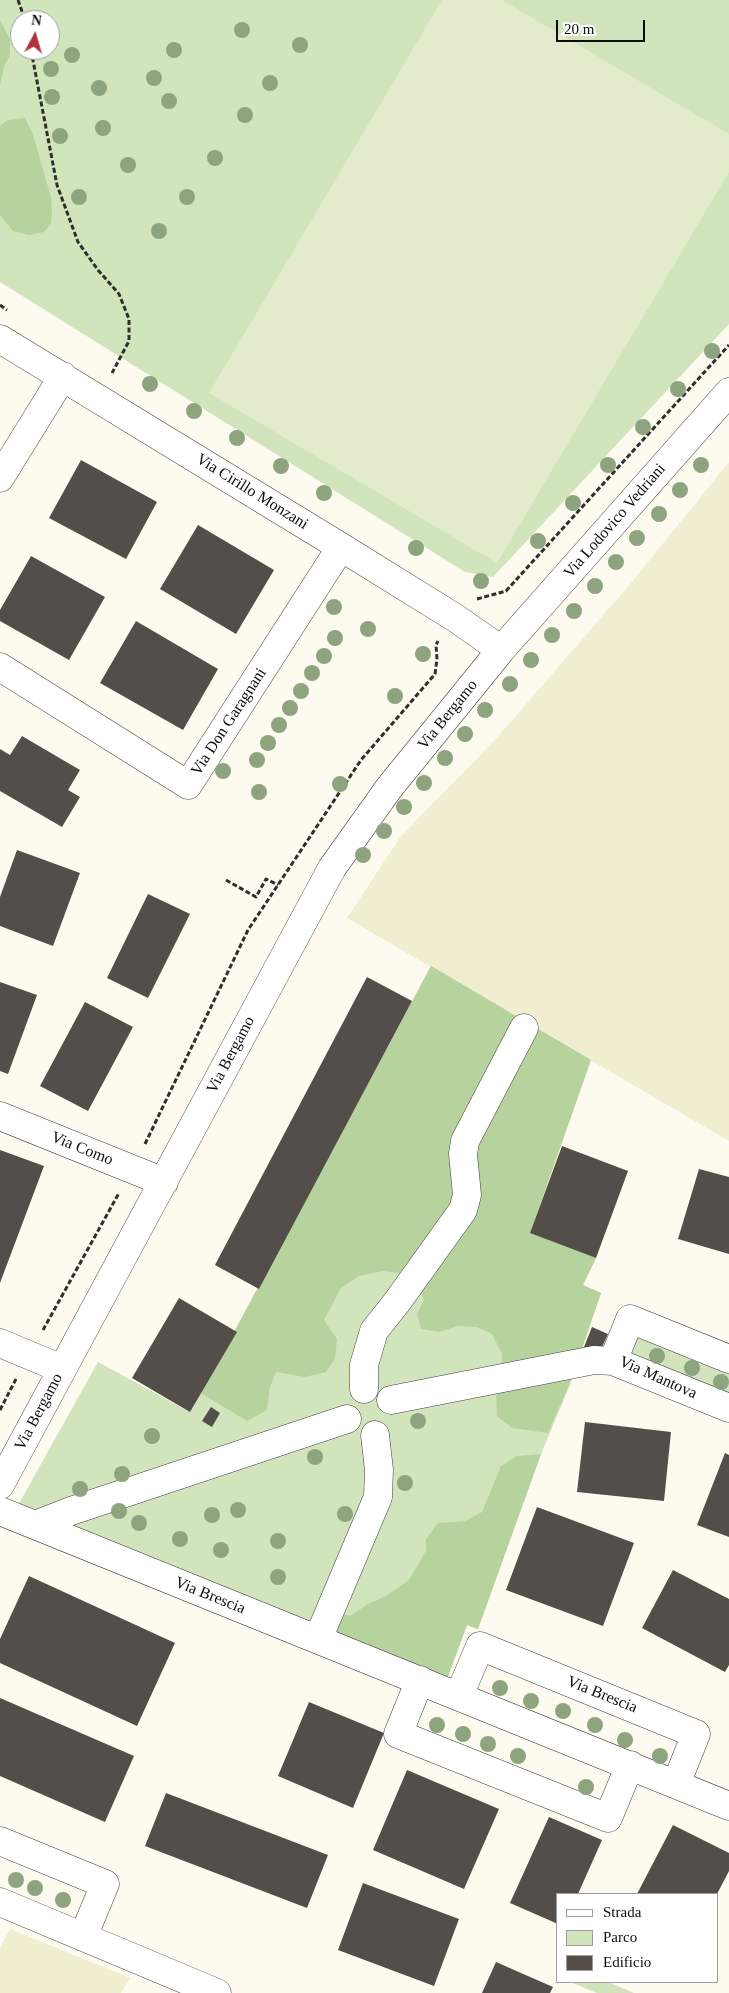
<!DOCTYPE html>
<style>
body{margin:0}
#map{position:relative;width:729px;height:1993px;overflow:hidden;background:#fdfaef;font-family:"Times New Roman",serif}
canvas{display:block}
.legend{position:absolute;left:556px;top:1893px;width:162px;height:90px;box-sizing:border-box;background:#fff;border:1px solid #9e9e9e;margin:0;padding:6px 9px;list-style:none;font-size:15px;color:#0d0d0d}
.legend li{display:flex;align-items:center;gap:10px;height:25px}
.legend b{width:25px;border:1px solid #9e9e9e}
.north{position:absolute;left:10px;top:10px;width:50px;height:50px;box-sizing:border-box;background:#fff;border:1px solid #9e9e9e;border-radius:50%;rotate:6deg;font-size:14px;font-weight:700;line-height:20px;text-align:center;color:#0d0d0d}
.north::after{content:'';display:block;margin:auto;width:18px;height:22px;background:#ae333d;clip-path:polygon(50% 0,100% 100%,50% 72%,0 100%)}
.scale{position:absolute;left:556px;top:20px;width:89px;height:22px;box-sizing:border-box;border:2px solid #0d0d0d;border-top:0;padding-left:6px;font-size:15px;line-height:18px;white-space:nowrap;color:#0d0d0d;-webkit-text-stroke:4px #fff;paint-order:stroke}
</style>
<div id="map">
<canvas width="729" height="1993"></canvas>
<ul class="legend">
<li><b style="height:6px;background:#fff"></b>Strada</li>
<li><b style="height:14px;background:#d2e4bc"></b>Parco</li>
<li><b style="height:14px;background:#544e4a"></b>Edificio</li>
</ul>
<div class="north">N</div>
<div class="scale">20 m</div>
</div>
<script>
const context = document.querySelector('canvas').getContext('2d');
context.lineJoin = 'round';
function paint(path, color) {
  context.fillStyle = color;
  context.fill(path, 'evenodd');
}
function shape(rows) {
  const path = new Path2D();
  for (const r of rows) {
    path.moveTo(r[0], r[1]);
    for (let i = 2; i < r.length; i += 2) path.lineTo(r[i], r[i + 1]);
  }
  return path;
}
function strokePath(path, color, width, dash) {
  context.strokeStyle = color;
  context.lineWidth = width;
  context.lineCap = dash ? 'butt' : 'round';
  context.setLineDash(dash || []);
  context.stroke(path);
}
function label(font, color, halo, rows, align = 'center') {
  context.font = font + ' "Times New Roman",serif';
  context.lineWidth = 5;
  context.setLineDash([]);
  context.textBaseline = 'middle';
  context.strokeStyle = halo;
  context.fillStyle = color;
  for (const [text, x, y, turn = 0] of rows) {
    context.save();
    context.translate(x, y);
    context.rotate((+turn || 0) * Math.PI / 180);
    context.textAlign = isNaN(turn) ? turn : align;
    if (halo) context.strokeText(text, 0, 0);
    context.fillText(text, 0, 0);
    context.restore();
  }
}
const farmland = shape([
 [729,462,729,1141,347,918,401,836,495,740,631,583],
 [10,1929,130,1978,121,1993,0,1993,0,1948]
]);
const green = shape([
 [0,0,729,0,729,324,493,577,465,572,0,282],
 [20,20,50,20,50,50,20,50],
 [431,966,591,1060,530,1233,596,1258,583,1285,601,1293,570,1385,541,1454,478,1629,467,1625,443,1690,12,1516,98,1362,190,1412,237,1332],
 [630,1319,729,1359,729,1408,613,1361],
 [570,1982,608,1982,634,1993,597,1993]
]);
const forest = shape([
 [0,20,10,39,10,55,4,66,0,85],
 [25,118,33,135,51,197,52,211,51,224,44,232,29,235,13,231,0,215,0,126,8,120],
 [431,966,591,1060,530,1233,596,1258,583,1285,601,1293,569,1385,548,1433,512,1428,497,1416,496,1396,502,1366,502,1354,492,1334,477,1327,458,1326,439,1332,421,1329,417,1314,424,1300,414,1279,407,1274,383,1271,359,1276,341,1288,324,1320,337,1339,335,1359,326,1372,305,1377,276,1372,270,1387,267,1410,247,1421,201,1393],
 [541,1454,478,1629,467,1625,443,1690,318,1639,331,1610,350,1616,368,1604,386,1596,409,1580,426,1551,426,1539,438,1523,465,1521,482,1512,501,1466,517,1456]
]);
const pitch = shape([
 [442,0,502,0,729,134,729,172,497,563,209,393]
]);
const building = shape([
 [81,460,157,502,126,559,49,518],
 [198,525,274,570,236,634,160,589],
 [31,556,105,597,69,660,0,621,0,610],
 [136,621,218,669,183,730,100,683],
 [22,736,80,770,68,790,80,797,62,827,0,791,0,749,10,755],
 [17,850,80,873,53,946,0,926,0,897],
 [148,894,190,914,148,998,107,978],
 [367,977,412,1001,259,1289,215,1265],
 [0,982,37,995,8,1074,0,1071],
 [85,1002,133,1027,88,1111,40,1086],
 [562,1146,628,1171,596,1258,530,1233],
 [0,1150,44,1166,0,1283],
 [699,1169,729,1177,729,1254,678,1239],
 [179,1298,237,1332,190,1412,132,1378],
 [592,1327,608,1334,599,1354,584,1347],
 [211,1407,220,1413,212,1427,202,1421],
 [585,1422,671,1432,664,1501,577,1492],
 [725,1453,729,1455,729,1537,697,1525],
 [537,1507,634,1543,603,1626,506,1590],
 [673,1570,729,1599,729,1665,725,1672,642,1628],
 [29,1576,175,1643,137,1726,0,1663,0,1639],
 [0,1698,134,1756,105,1822,0,1776],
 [309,1702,384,1733,353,1808,278,1776],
 [407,1770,499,1809,464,1889,373,1850],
 [166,1793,328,1855,307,1908,145,1846],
 [549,1817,602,1840,578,1894,558,1894,558,1924,510,1903],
 [673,1825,729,1853,729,1871,717,1894,637,1894],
 [363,1883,459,1919,434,1986,338,1950],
 [496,1962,553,1987,550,1993,482,1993]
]);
const path = shape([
 [18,0,25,20],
 [31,50,57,185,78,242,98,270,119,294,129,319,129,341,112,373],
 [0,305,7,310],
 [477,599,506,591,729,345],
 [226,880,256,897,266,879,278,885],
 [145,1144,248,930,361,760,435,674,437,659,436,645,438,641],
 [43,1330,119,1193],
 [0,1410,16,1379]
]);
const minor = shape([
 [0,339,341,547,457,619,501,650],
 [0,478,63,376],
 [0,667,188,785,341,547],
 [0,1116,164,1182],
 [0,1343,62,1369],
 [613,1361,630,1319,729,1359],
 [364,1389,364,1365,374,1331,397,1302,463,1210,467,1195,463,1154,465,1141,524,1028],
 [391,1400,594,1360,613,1361,729,1408],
 [0,1485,332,868,389,788,501,650,729,392],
 [0,1511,729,1806],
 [35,1525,71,1511,347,1419],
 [318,1639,378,1497,379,1470,375,1435],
 [420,1680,398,1734,608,1818,630,1765],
 [459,1696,480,1646,696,1734,676,1784],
 [0,1841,105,1884,83,1937],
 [0,1902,217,1993]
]);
const trees = [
 [242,30],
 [300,45],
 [174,50],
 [72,55],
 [51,69],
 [154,78],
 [270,83],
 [99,88],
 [52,97],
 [169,101],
 [245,115],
 [103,128],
 [60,136],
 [215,158],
 [128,165],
 [79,197],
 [187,197],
 [159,231],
 [712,351],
 [150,384],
 [678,389],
 [194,411],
 [643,427],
 [237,438],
 [608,465],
 [701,465],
 [281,466],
 [680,490],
 [324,493],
 [573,503],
 [659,514],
 [637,538],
 [538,541],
 [416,548],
 [616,562],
 [481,581],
 [595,586],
 [334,607],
 [574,611],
 [368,629],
 [552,635],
 [335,638],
 [423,654],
 [324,656],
 [531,660],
 [312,673],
 [510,684],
 [301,691],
 [395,696],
 [290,708],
 [485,710],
 [279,725],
 [465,734],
 [268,743],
 [445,758],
 [257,760],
 [223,771],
 [424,783],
 [340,784],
 [259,792],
 [404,807],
 [384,831],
 [363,855],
 [657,1356],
 [692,1368],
 [721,1382],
 [418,1421],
 [152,1436],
 [315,1457],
 [122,1474],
 [405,1483],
 [80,1489],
 [238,1510],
 [119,1511],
 [345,1514],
 [212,1515],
 [139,1523],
 [180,1539],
 [278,1541],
 [221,1550],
 [278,1577],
 [500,1688],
 [531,1701],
 [563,1711],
 [437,1725],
 [595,1725],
 [463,1734],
 [625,1740],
 [488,1744],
 [518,1756],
 [660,1756],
 [586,1787],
 [16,1880],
 [35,1888],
 [63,1900]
];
const streetNames = [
 ["Via Cirillo Monzani",252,492,32],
 ["Via Lodovico Vedriani",615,521,-49],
 ["Via Bergamo",448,715,-51],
 ["Via Don Garagnani",229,722,-57],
 ["Via Bergamo",231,1055,-62],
 ["Via Como",82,1149,22],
 ["Via Mantova",658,1378,24],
 ["Via Bergamo",39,1412,-62],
 ["Via Brescia",210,1596,22],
 ["Via Brescia",602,1695,22]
];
paint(farmland, '#f1edd1');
paint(green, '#d2e4bc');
paint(forest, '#b7d39d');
paint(pitch, '#e2eccc');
paint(building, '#544e4a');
strokePath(minor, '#404040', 29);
strokePath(path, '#2f2f2f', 3, [5, 2.5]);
strokePath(minor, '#fff', 28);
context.fillStyle = '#8da47f';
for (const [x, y] of trees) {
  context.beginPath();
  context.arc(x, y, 8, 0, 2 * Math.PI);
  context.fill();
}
label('16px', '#0d0d0d', '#fff', streetNames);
</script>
